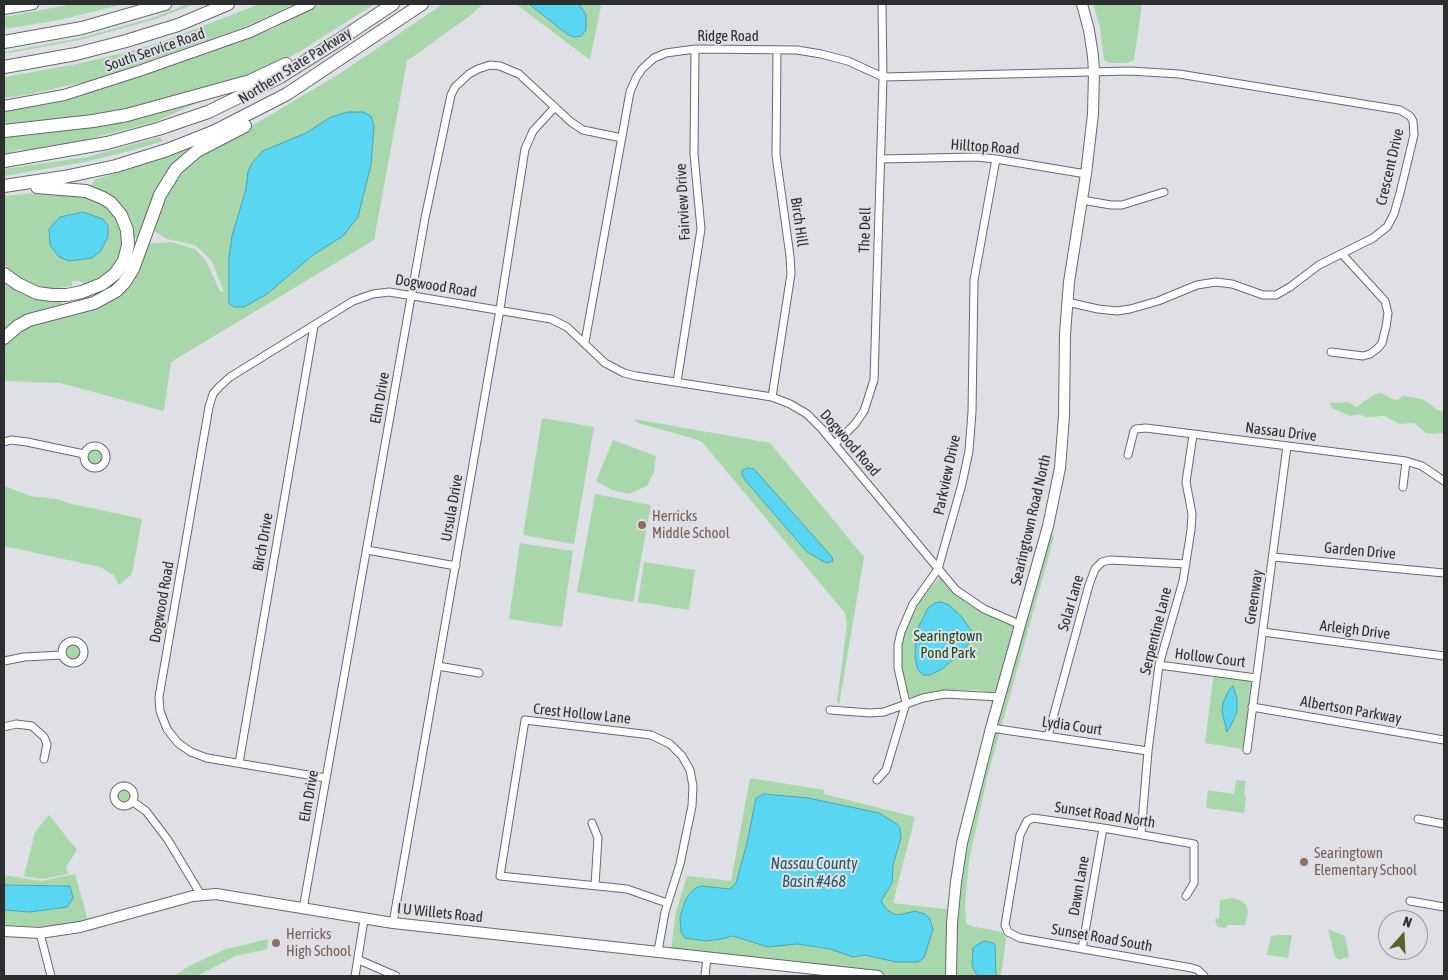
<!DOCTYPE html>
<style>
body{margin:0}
#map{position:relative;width:1448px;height:980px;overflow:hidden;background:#dee0e5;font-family:"Asap Condensed",sans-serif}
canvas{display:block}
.frame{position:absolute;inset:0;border:5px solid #2d2e2f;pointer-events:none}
.north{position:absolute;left:1378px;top:910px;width:50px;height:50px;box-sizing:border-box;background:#dee0e5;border:1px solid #97999c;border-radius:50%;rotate:19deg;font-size:14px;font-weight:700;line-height:20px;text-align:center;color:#2d2e2f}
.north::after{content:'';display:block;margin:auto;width:18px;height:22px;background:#5e5e2a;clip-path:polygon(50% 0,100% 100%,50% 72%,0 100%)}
</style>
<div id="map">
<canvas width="1448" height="980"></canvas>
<div class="frame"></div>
<div class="north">N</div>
</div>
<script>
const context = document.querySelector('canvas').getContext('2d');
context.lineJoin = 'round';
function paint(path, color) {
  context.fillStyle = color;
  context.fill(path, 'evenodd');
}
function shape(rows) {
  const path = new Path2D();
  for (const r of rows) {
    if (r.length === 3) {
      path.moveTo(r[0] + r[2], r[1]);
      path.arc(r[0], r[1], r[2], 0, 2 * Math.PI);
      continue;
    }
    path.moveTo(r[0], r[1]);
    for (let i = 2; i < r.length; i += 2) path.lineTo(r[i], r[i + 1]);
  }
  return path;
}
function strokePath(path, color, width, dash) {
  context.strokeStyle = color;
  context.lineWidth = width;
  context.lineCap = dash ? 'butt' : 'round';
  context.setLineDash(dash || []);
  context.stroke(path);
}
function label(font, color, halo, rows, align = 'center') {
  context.font = font + ' "Asap Condensed",sans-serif';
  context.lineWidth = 4;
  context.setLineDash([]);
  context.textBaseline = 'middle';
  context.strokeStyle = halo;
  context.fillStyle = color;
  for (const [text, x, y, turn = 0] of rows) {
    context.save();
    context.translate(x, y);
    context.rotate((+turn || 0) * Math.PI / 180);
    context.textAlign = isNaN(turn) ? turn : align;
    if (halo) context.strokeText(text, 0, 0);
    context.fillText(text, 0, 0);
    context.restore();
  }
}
const green = shape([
 [73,4,124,4,59,20,4,29,4,17],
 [188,4,195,4,153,20,80,40,4,54,4,52,80,38,152,18],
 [260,4,295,4,242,28,94,80,25,95,4,98,4,77,77,64,127,52,161,42],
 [320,4,375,4,299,52,259,73,129,109,76,118,4,124,4,111,28,108,105,87,273,29],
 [443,4,483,4,471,15,407,61,374,240,171,362,164,411,60,383,4,381,4,345,15,332,31,323,104,303,146,244,171,242,195,249,206,261,220,291,224,292,212,261,195,245,167,239,152,230,164,194,180,171,202,152,240,133,336,76],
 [516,4,600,4,601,6,590,60],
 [1093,4,1142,4,1134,60,1127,63,1109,63,1104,60,1100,27],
 [196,101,197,103,155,122,64,145,22,151,22,149,4,154,4,136],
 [160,137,163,141,130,151,85,162,4,176,4,169,87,157],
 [188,147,190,151,140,238,133,238,132,227,127,212,118,202,91,187,94,180,160,159],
 [55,191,103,200,122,222,122,253,112,269,103,277,86,285,80,281,72,281,72,286,50,289,27,282,11,272,4,264,4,196],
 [4,278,62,301,62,308,4,334],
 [1381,393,1392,399,1398,400,1403,396,1411,397,1424,400,1438,410,1444,411,1444,433,1433,434,1426,433,1414,423,1400,424,1384,416,1366,417,1358,414,1350,416,1332,408,1330,403,1348,402,1357,407,1373,395],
 [542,418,594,427,574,544,523,535],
 [634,419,770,443,864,557,839,705,837,701,847,625,845,613,702,442,692,438,638,423],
 [613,440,656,456,654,472,647,486,629,494,612,490,596,481],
 [95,457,11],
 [4,486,30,496,57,499,68,503,142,519,132,574,119,585,114,575,100,567,4,546],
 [595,494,651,505,633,602,577,592],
 [1044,534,1054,537,987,778,969,861,965,904,966,923,971,926,1002,932,1006,938,1001,976,892,976,671,949,676,912,687,876,731,881,750,778,824,790,824,794,915,817,893,903,953,910,956,882,1000,696,977,690,953,690,910,697,900,669,901,641,906,622,915,606,940,577,951,590,970,603,1020,625],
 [520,543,573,551,562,627,509,619],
 [644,562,695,570,689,610,638,602],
 [73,652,11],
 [1214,672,1256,678,1247,750,1205,743],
 [1236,780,1246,781,1244,795,1246,796,1244,813,1206,808,1208,790,1234,794],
 [124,796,10],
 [49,815,77,850,66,867,68,874,42,879,24,876,35,832],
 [75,874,88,920,46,927,4,925,4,910,30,912,70,886,4,885,4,875,41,881],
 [1232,898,1242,901,1246,905,1248,913,1245,925,1228,925,1225,928,1217,927,1215,919,1219,918,1220,900],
 [1328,929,1345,936,1349,957,1339,960,1335,957],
 [1279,935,1292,935,1288,958,1267,955,1271,936],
 [268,939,267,949,236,956,197,976,174,976,189,966,226,949]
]);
const water = shape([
 [529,4,579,4,586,15,586,30,581,36,574,37,567,34,529,4],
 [348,112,363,112,371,116,374,126,371,165,358,217,343,236,313,255,267,294,244,307,234,307,229,303,229,257,232,236,246,189,248,172,252,163,263,151,306,133,331,117,348,112],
 [83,212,103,219,108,226,108,237,100,252,92,258,69,261,59,257,50,245,49,229,60,217,83,212],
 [747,468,754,469,832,557,833,561,826,563,807,552,745,480,742,475,742,471,747,468],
 [941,602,949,605,961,616,973,633,972,637,965,649,942,669,930,675,923,675,918,670,915,658,916,638,919,626,928,608,935,603,941,602],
 [1233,686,1237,699,1237,712,1231,725,1227,732,1222,712,1223,703,1229,690,1233,686],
 [764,794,808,798,879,813,897,824,900,828,901,838,893,865,892,883,881,901,887,910,894,914,899,915,915,911,925,914,930,919,933,929,924,958,918,962,896,962,865,955,853,957,830,949,797,944,768,947,733,936,721,939,706,941,685,938,681,932,680,917,685,901,691,892,696,888,701,886,730,889,736,883,747,843,756,798,764,794],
 [4,885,70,886,73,898,67,907,30,912,4,910,4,885],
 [985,941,993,943,995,945,996,976,977,976,972,965,973,948,978,944,985,941]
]);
const street = shape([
 [881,159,976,157,996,159,1086,174],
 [1082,200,1111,205,1122,205,1164,192],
 [585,342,630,92,636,78,642,69,654,58,666,53,695,49,797,50,821,54,848,61,883,77,1130,71,1179,74,1400,110,1410,116,1413,121,1414,135,1400,193,1394,214,1387,227,1373,238,1319,265,1290,287,1276,295,1263,295,1232,284,1216,282,1197,285,1158,301,1130,309,1117,311,1098,309,1067,302],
 [1331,352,1363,356,1370,354,1378,348,1382,343,1386,327,1388,313,1385,301,1342,254],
 [677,382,701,229,694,154,695,49],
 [772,397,791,274,790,256,776,155,777,50],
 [4,442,11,440,27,442,84,454],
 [835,444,855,424,864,411,874,380,883,77,882,4],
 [95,457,11],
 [1128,455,1134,431,1136,429,1146,428,1406,461,1422,466,1444,481],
 [1403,487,1406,461],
 [367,550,456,566],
 [1273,557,1444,573],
 [1263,632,1444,656],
 [73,652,11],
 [4,661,24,657,62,655],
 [1159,665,1256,678],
 [438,666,479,673],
 [1252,707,1444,740],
 [830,710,870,713,884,712,923,698,945,694,1000,697],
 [4,727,16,724,32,726,44,737,47,744,44,759],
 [991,728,1148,751],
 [1048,736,1089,585,1095,569,1102,562,1110,560,1186,564],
 [1247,750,1287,446],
 [239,763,314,326],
 [326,778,207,758,191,752,178,743,167,729,160,711,159,697,209,407,213,394,219,387,230,377,353,301,373,294,389,292,551,319,567,327,605,363,624,373,636,376,772,397,790,404,807,414,821,428,956,590,984,609,1021,625],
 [877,780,886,770,906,703,898,668,898,645,901,632,913,604,938,569,962,484,969,451,972,412,974,280,996,159],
 [124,796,10],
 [133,802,146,811,168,840,201,895],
 [1418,819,1444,824],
 [592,823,598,838,595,885],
 [1141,834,1148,751,1159,665,1183,581,1191,530,1192,514,1186,482,1193,435],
 [1186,896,1194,883,1194,844,1103,828,1033,818,1027,821,1020,835,1005,925,1008,932,1020,938,1192,968,1198,970,1204,976],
 [1410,901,1444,907],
 [303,909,425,218,451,95,455,87,469,74,478,69,490,65,500,66,519,74,571,122,583,130,622,138],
 [393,923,499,315,525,149,533,131,555,107],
 [40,933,51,976],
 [1082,949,1103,828],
 [658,951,665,912,680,864,692,806,693,786,690,770,682,756,670,744,651,735,525,720,500,876,627,889,667,903],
 [359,960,396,976],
 [355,976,364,920],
 [705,976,707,957]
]);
const secondary = shape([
 [4,9,33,4],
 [4,106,64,95,139,71,250,32,310,4],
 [4,931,40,933,80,927,193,896,216,894,393,923,878,976],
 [951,976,952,923,956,882,962,843,991,728,1048,526,1060,468,1064,416,1065,334,1069,282,1086,174,1093,114,1094,72,1093,56,1089,30,1082,4]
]);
const highway = shape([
 [4,42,82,28,165,4],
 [4,67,76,54,126,41,178,25,228,4],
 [4,131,93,121,127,115,250,81,286,64],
 [4,161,107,143,158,129,208,112,280,77,336,42,393,4],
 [4,186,64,177,116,166,167,150,215,131,287,94,422,4],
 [4,274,18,284,37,293,52,295,67,295,82,292,102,284,115,274,124,261,128,245,127,230,121,215,111,203,103,198,86,191,37,187],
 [4,338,18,326,29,320,94,303,116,291,124,283,133,269,160,195,176,169,197,151,245,126]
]);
const markers = [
 [642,525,5,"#8d6e63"],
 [1304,862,5,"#8d6e63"],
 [276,943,5,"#8d6e63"]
];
const streetNames = [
 ["Ridge Road",728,36],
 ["South Service Road",155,50,-19],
 ["Northern State Parkway",295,66,-32],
 ["Hilltop Road",985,147,4],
 ["Crescent Drive",1390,167,-77],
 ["Fairview Drive",683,202,-93],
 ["Birch Hill",799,222,82],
 ["The Dell",865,230,-88],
 ["Dogwood Road",436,286,9],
 ["Elm Drive",380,398,-80],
 ["Nassau Drive",1281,432,7],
 ["Dogwood Road",850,443,49],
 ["Parkview Drive",947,475,-78],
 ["Ursula Drive",452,508,-80],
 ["Searingtown Road North",1031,520,-77],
 ["Birch Drive",263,542,-80],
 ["Garden Drive",1360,551,5],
 ["Greenway",1254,597,-82],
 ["Dogwood Road",162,602,-80],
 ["Solar Lane",1071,603,-74],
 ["Arleigh Drive",1355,630,7],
 ["Serpentine Lane",1156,631,-76],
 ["Hollow Court",1210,658,7],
 ["Albertson Parkway",1351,710,10],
 ["Crest Hollow Lane",582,714,6],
 ["Lydia Court",1072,726,8],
 ["Elm Drive",309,796,-80],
 ["Sunset Road North",1105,815,9],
 ["Dawn Lane",1079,886,-80],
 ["I U Willets Road",440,913,6],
 ["Sunset Road South",1102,938,10]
];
const educationNames = [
 ["Herricks",652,516],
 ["Middle School",652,533],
 ["Searingtown",1314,853],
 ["Elementary School",1314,870],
 ["Herricks",286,934],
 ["High School",286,951]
];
const parkNames = [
 ["Searingtown",948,636],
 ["Pond Park",948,653]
];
const waterNames = [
 ["Nassau County",814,864],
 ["Basin #468",814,882]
];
paint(green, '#a8d7ab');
paint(water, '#58d6f2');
strokePath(water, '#4ba4b8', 1);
strokePath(street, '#67696d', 9);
strokePath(secondary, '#67696d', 12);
strokePath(highway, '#67696d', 14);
strokePath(street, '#fff', 7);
strokePath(secondary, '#fff', 10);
strokePath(highway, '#fff', 12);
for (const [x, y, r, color] of markers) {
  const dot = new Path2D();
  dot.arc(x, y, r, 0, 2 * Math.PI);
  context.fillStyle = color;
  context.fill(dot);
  strokePath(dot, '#dee0e5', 2);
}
label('15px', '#2d2e2f', '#dee0e5', streetNames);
label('15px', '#785e54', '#dee0e5', educationNames, 'left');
label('15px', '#16481e', '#dee0e5', parkNames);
label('italic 16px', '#255a66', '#dee0e5', waterNames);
</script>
